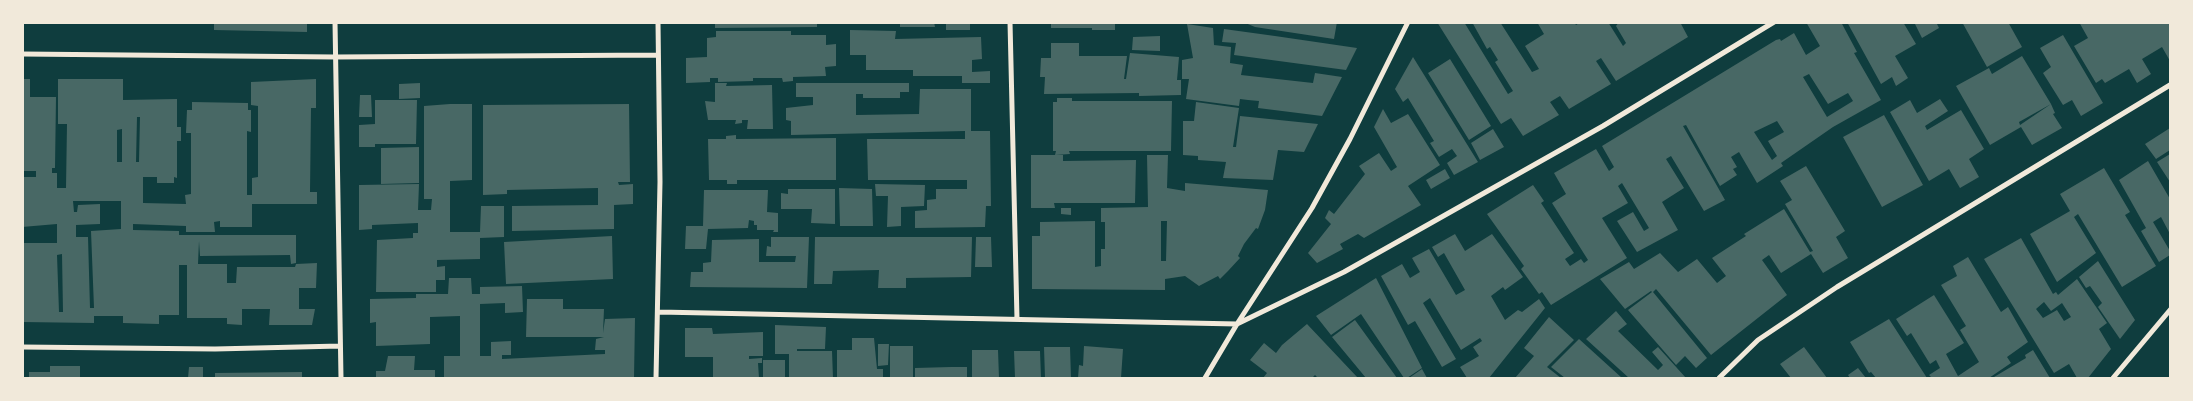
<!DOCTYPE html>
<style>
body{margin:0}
#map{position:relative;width:2193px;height:401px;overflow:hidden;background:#0f3d3e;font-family:Barlow,sans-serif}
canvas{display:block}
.frame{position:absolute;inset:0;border:24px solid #f1e9da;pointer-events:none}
</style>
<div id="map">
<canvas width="2193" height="401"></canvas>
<div class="frame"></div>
</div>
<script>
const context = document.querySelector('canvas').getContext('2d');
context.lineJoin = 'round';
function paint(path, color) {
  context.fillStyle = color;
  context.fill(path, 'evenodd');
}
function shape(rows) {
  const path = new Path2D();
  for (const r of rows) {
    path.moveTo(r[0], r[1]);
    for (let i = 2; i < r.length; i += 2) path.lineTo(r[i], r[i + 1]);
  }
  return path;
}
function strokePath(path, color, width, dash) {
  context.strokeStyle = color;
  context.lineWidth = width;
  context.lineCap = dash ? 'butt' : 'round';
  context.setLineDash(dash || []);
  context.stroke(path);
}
const building = shape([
 [214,22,307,22,307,32,214,30],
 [715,22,817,22,817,27,715,28],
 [900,22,934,22,935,27,900,27],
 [946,22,970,22,970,30,946,30],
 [1051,22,1115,22,1115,30,1092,30,1092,28,1051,28],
 [1243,22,1337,22,1334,39,1255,27],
 [1437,22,1464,22,1508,94,1513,91,1495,62,1498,60,1490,47,1487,49,1472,22,1500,22,1532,72,1539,69,1525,46,1544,34,1537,22,1574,22,1576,25,1581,22,1608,22,1623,46,1626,43,1616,26,1619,22,1680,22,1688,37,1616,81,1601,58,1596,61,1611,84,1569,109,1560,96,1550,102,1559,115,1523,136,1511,118,1501,124],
 [1806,22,1841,22,1857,52,1854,53,1881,100,1833,127,1781,163,1783,166,1757,183,1739,152,1731,157,1737,167,1733,169,1737,175,1720,186,1686,125,1683,126,1725,200,1704,211,1671,156,1666,159,1684,188,1662,202,1678,230,1637,252,1617,221,1633,212,1644,231,1649,228,1622,183,1618,186,1628,203,1602,218,1627,258,1551,305,1542,292,1539,294,1521,269,1524,266,1487,214,1533,185,1544,201,1541,203,1574,253,1565,259,1570,266,1581,259,1584,263,1588,260,1552,203,1566,194,1554,173,1596,149,1609,171,1614,167,1602,146,1776,40,1780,39,1781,41,1794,33,1806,55,1820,46],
 [1809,74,1828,104,1848,93,1853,101,1827,117,1803,77],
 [1777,121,1784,132,1768,141,1777,156,1772,160,1754,132],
 [1847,22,1903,22,1916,44,1895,56,1908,78,1896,86,1892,77,1881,84],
 [1914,22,1940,22,1937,24,1939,28,1922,38],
 [1962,22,2008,22,2022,47,1987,67],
 [2079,22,2170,22,2170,61,2162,47,2142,59,2151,74,2137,83,2129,69,2105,83,2102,79,2096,83,2074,46,2088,38],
 [1187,24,1213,28,1214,45,1231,47,1230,63,1243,65,1241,75,1313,83,1315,73,1342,77,1322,116,1258,108,1259,101,1248,100,1240,99,1239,106,1186,99,1189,79,1182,79,1182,60,1193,58],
 [1224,29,1275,36,1357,48,1346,70,1234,55,1236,43,1222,42],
 [850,30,896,31,895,39,981,37,982,59,972,60,972,72,990,71,990,83,962,83,962,76,913,76,913,70,866,70,866,55,850,55],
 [716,31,791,31,791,35,826,35,826,45,836,44,836,66,825,67,826,76,793,77,793,81,783,82,782,78,753,78,753,81,718,82,718,78,710,78,710,82,686,83,686,58,707,57,707,38,716,37],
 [2063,35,2103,103,2081,116,2072,100,2063,105,2043,73,2051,67,2040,48],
 [1160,36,1160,51,1132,50,1133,37],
 [1051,43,1079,43,1079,56,1127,56,1124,79,1126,79,1130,53,1179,57,1177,80,1181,80,1181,95,1139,96,1139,93,1044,94,1045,77,1040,77,1041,58,1051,58],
 [2022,56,2051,104,2019,122,2020,125,2051,104,2055,113,2053,114,2062,128,2032,145,2021,127,1990,145,1956,86,1989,68,1992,74],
 [1413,57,1478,162,1454,175,1447,163,1457,156,1452,149,1439,157,1430,143,1434,141,1408,98,1403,102,1395,89],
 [1450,59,1491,126,1469,140,1428,73],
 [22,79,30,79,30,97,56,97,55,168,52,168,52,173,57,173,57,188,66,188,67,124,58,124,58,79,123,79,123,100,177,99,177,127,181,127,181,141,177,141,177,178,174,177,174,183,157,183,157,177,143,177,143,203,186,204,185,195,191,194,191,133,186,133,187,110,192,110,192,102,248,103,248,110,251,110,251,132,247,131,247,195,252,195,252,178,258,177,258,106,251,105,251,82,316,79,316,108,311,108,310,192,317,192,317,204,252,204,252,227,220,227,220,221,214,222,215,232,186,232,186,226,133,224,133,230,179,231,179,235,296,235,296,263,291,264,290,255,200,256,199,241,198,264,227,264,227,283,236,283,237,267,295,267,296,264,317,263,316,288,299,288,299,309,315,309,312,325,269,325,270,309,242,309,242,325,227,324,227,318,187,318,187,265,179,265,179,315,159,315,159,324,123,323,123,316,94,316,94,323,22,322,22,243,57,243,57,224,22,227,22,177,36,177,36,171,22,171],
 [137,117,140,117,139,162,136,162],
 [122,129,122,162,117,162,117,130],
 [73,201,121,201,121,229,91,231,94,308,90,308,88,237,76,237,76,225,100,224,100,204,78,205,77,212,74,212],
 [62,254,63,312,59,312,57,255],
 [420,83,420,98,399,99,399,84],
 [715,83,727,83,726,86,772,85,773,129,747,129,748,120,742,120,742,123,735,124,736,120,708,120,705,101,715,102],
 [796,83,909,83,909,92,900,92,900,98,863,98,863,94,856,94,856,115,919,114,920,89,971,89,971,131,990,131,991,206,986,206,985,227,915,228,915,211,927,210,927,200,936,199,936,189,967,189,967,180,868,180,867,139,965,139,965,131,791,135,791,121,786,120,786,108,813,105,813,97,796,97],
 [360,95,371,95,372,117,359,117],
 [1057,98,1072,98,1072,101,1172,101,1171,151,1069,151,1070,154,1055,155,1056,151,1053,151,1053,102,1057,102],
 [1940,99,1948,111,1925,126,1927,130,1961,110,1984,149,1969,159,1979,177,1960,188,1949,169,1929,181,1890,112,1910,100,1917,113],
 [375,100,417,100,416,144,375,144,375,147,359,147,359,125,375,124],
 [1196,102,1239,108,1233,147,1236,147,1240,116,1318,124,1304,152,1278,150,1273,180,1223,178,1226,162,1198,160,1198,156,1183,155,1183,121,1194,121],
 [450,104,472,104,472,180,450,181,450,232,480,232,481,206,504,206,504,237,480,238,480,259,437,260,437,267,445,266,445,280,436,280,436,292,376,292,377,240,413,238,413,233,418,233,418,223,372,225,372,229,359,230,359,185,419,184,418,210,431,210,432,199,424,199,424,106],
 [629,104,630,182,618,182,619,185,633,184,633,204,614,205,614,229,512,231,512,206,598,205,598,188,507,190,507,194,483,195,483,105],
 [1383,109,1391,123,1408,114,1440,165,1408,186,1421,205,1364,238,1358,234,1340,244,1343,249,1317,263,1308,253,1331,224,1325,218,1329,210,1334,214,1365,174,1359,166,1379,153,1391,171,1397,167,1374,127],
 [1884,115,1923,185,1882,207,1843,137],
 [2170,128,2170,150,2156,159,2145,144],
 [1493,129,1504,147,1480,160,1471,143],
 [736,135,736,139,836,138,836,180,737,180,737,184,727,184,727,180,709,180,708,139,726,139,726,136],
 [419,147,419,183,381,184,381,148],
 [2170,154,2170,182,2157,162],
 [1031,155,1063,155,1063,161,1136,160,1135,203,1054,203,1055,208,1031,208],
 [1147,155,1168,155,1167,188,1185,191,1185,183,1268,190,1265,210,1258,229,1256,228,1244,244,1238,256,1240,258,1228,271,1220,279,1218,276,1199,286,1185,276,1165,279,1165,290,1032,289,1032,236,1040,236,1040,222,1095,221,1095,267,1101,266,1101,249,1105,249,1105,222,1101,222,1101,208,1148,207],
 [1161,221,1167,221,1166,261,1161,261],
 [2148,161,2170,199,2170,234,2161,217,2153,222,2170,251,2170,255,2159,262,2141,231,2146,228,2119,180],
 [1806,166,1845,231,1836,237,1848,258,1823,273,1811,254,1781,273,1769,255,1762,260,1787,295,1711,355,1656,289,1653,292,1707,358,1696,368,1685,356,1676,365,1628,310,1652,292,1651,291,1625,309,1600,279,1629,262,1634,269,1660,253,1678,272,1697,259,1717,283,1726,276,1712,258,1746,236,1744,234,1784,209,1810,252,1813,251,1785,204,1792,200,1780,181],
 [2104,168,2130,212,2125,215,2156,266,2122,287,2078,214,2074,217,2096,253,2057,282,2030,234,2070,211,2060,194],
 [1445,169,1450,178,1431,189,1426,180],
 [875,184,925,185,924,206,901,207,901,226,887,227,888,196,876,196],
 [839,188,872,189,873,226,840,226],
 [788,189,835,189,835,224,811,223,812,209,781,209,781,193,788,194],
 [704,190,768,190,767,212,778,213,778,232,773,232,774,230,757,230,757,225,754,225,754,221,749,220,748,228,708,229,706,249,685,249,686,226,703,226],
 [1061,208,1071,208,1071,215,1061,214],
 [1455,234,1465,251,1492,234,1523,277,1505,290,1503,287,1491,296,1505,320,1518,310,1522,312,1539,299,1545,308,1489,378,1467,378,1460,367,1479,356,1473,347,1482,341,1480,338,1461,350,1430,298,1423,303,1456,359,1442,367,1415,321,1408,325,1381,276,1402,264,1410,278,1420,272,1412,258,1429,249,1456,295,1465,290,1444,253,1438,257,1432,247],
 [612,236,613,279,506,284,504,242],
 [771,237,809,237,807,288,690,287,691,272,703,272,703,263,711,262,712,240,759,239,759,262,795,262,796,256,766,256,767,246,771,247],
 [815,237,972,237,971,277,906,278,906,288,878,288,879,270,833,271,832,284,814,284],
 [976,237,991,237,992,267,975,267],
 [2021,238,2053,294,2056,292,2058,295,2077,279,2107,323,2099,329,2111,349,2088,378,2077,378,2069,364,2054,373,1984,259],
 [2044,302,2051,311,2062,303,2071,317,2064,321,2057,310,2043,318,2036,309],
 [1968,257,2001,312,2008,307,2028,342,2007,357,2011,363,1989,378,1932,378,1929,375,1940,368,1936,360,1930,364,1911,333,1907,336,1896,319,1934,295,1964,343,1946,354,1958,376,1979,362,1960,330,1966,326,1941,285,1957,276,1953,266],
 [2098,261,2135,320,2120,339,2098,307,2102,303,2090,286,2086,288,2079,277],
 [449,278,471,278,472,294,480,294,480,287,522,286,523,312,505,313,505,303,480,304,480,356,491,356,491,342,511,341,511,355,502,355,502,359,605,354,605,350,595,350,596,339,604,337,526,337,527,299,563,299,563,309,604,309,603,333,605,319,635,318,634,378,444,377,444,356,460,356,460,316,430,317,430,344,376,346,376,322,370,323,370,299,416,298,416,294,448,294],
 [1376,278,1422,368,1407,378,1404,378,1361,314,1331,335,1316,316],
 [1616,311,1627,324,1618,331,1658,370,1663,365,1652,352,1658,347,1686,378,1629,378,1586,339],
 [1549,317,1574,340,1547,367,1561,378,1515,378,1534,356,1524,348],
 [1889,319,1927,378,1876,378,1871,372,1869,373,1850,342],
 [1355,320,1397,378,1366,378,1332,337],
 [1307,324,1358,378,1318,378,1315,375,1312,378,1263,378,1267,373,1250,360,1264,343,1276,353,1282,345],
 [775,325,826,327,825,349,797,349,797,351,832,351,833,378,789,378,789,354,775,354],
 [685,328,712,328,713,334,763,332,763,356,749,356,749,359,762,358,762,363,758,363,759,378,713,378,713,357,685,357],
 [852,338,874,338,877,369,883,369,883,378,837,378,837,350,852,350],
 [1579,339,1622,378,1565,378,1551,367],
 [878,344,889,344,888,365,878,366],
 [890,346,913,346,913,378,890,378],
 [1084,346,1123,349,1121,378,1078,378,1079,365,1083,366],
 [1044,347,1070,347,1071,378,1045,378],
 [1804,347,1827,378,1791,378,1780,364],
 [972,350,998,350,999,378,972,378],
 [2033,350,2050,378,1995,378,1994,377,2026,358,2025,355],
 [1014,351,1040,351,1041,378,1015,378],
 [388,356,415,356,414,370,435,370,435,378,376,378,376,371,385,371],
 [763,360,785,360,785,378,763,378],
 [50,366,80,366,80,378,29,378,29,372,50,372],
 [189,367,203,367,203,378,188,378],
 [951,367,967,367,967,378,915,378,915,368],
 [1858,368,1866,378,1850,378,1848,375],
 [1422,369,1427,378,1409,378],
 [302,372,302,378,215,378,215,373]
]);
const minor = shape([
 [335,22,341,378],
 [1010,22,1017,319],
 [22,54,335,57,658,55],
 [659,312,1237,324,1344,272,1603,126,1774,22],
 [22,347,215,349,340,346],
 [656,378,660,182,658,22],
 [1205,378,1237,324,1312,208,1350,139,1408,22],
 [1719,378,1758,340,1837,287,2170,85],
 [2113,378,2170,310]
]);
paint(building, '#486865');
strokePath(minor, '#f1e9da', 5);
</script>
